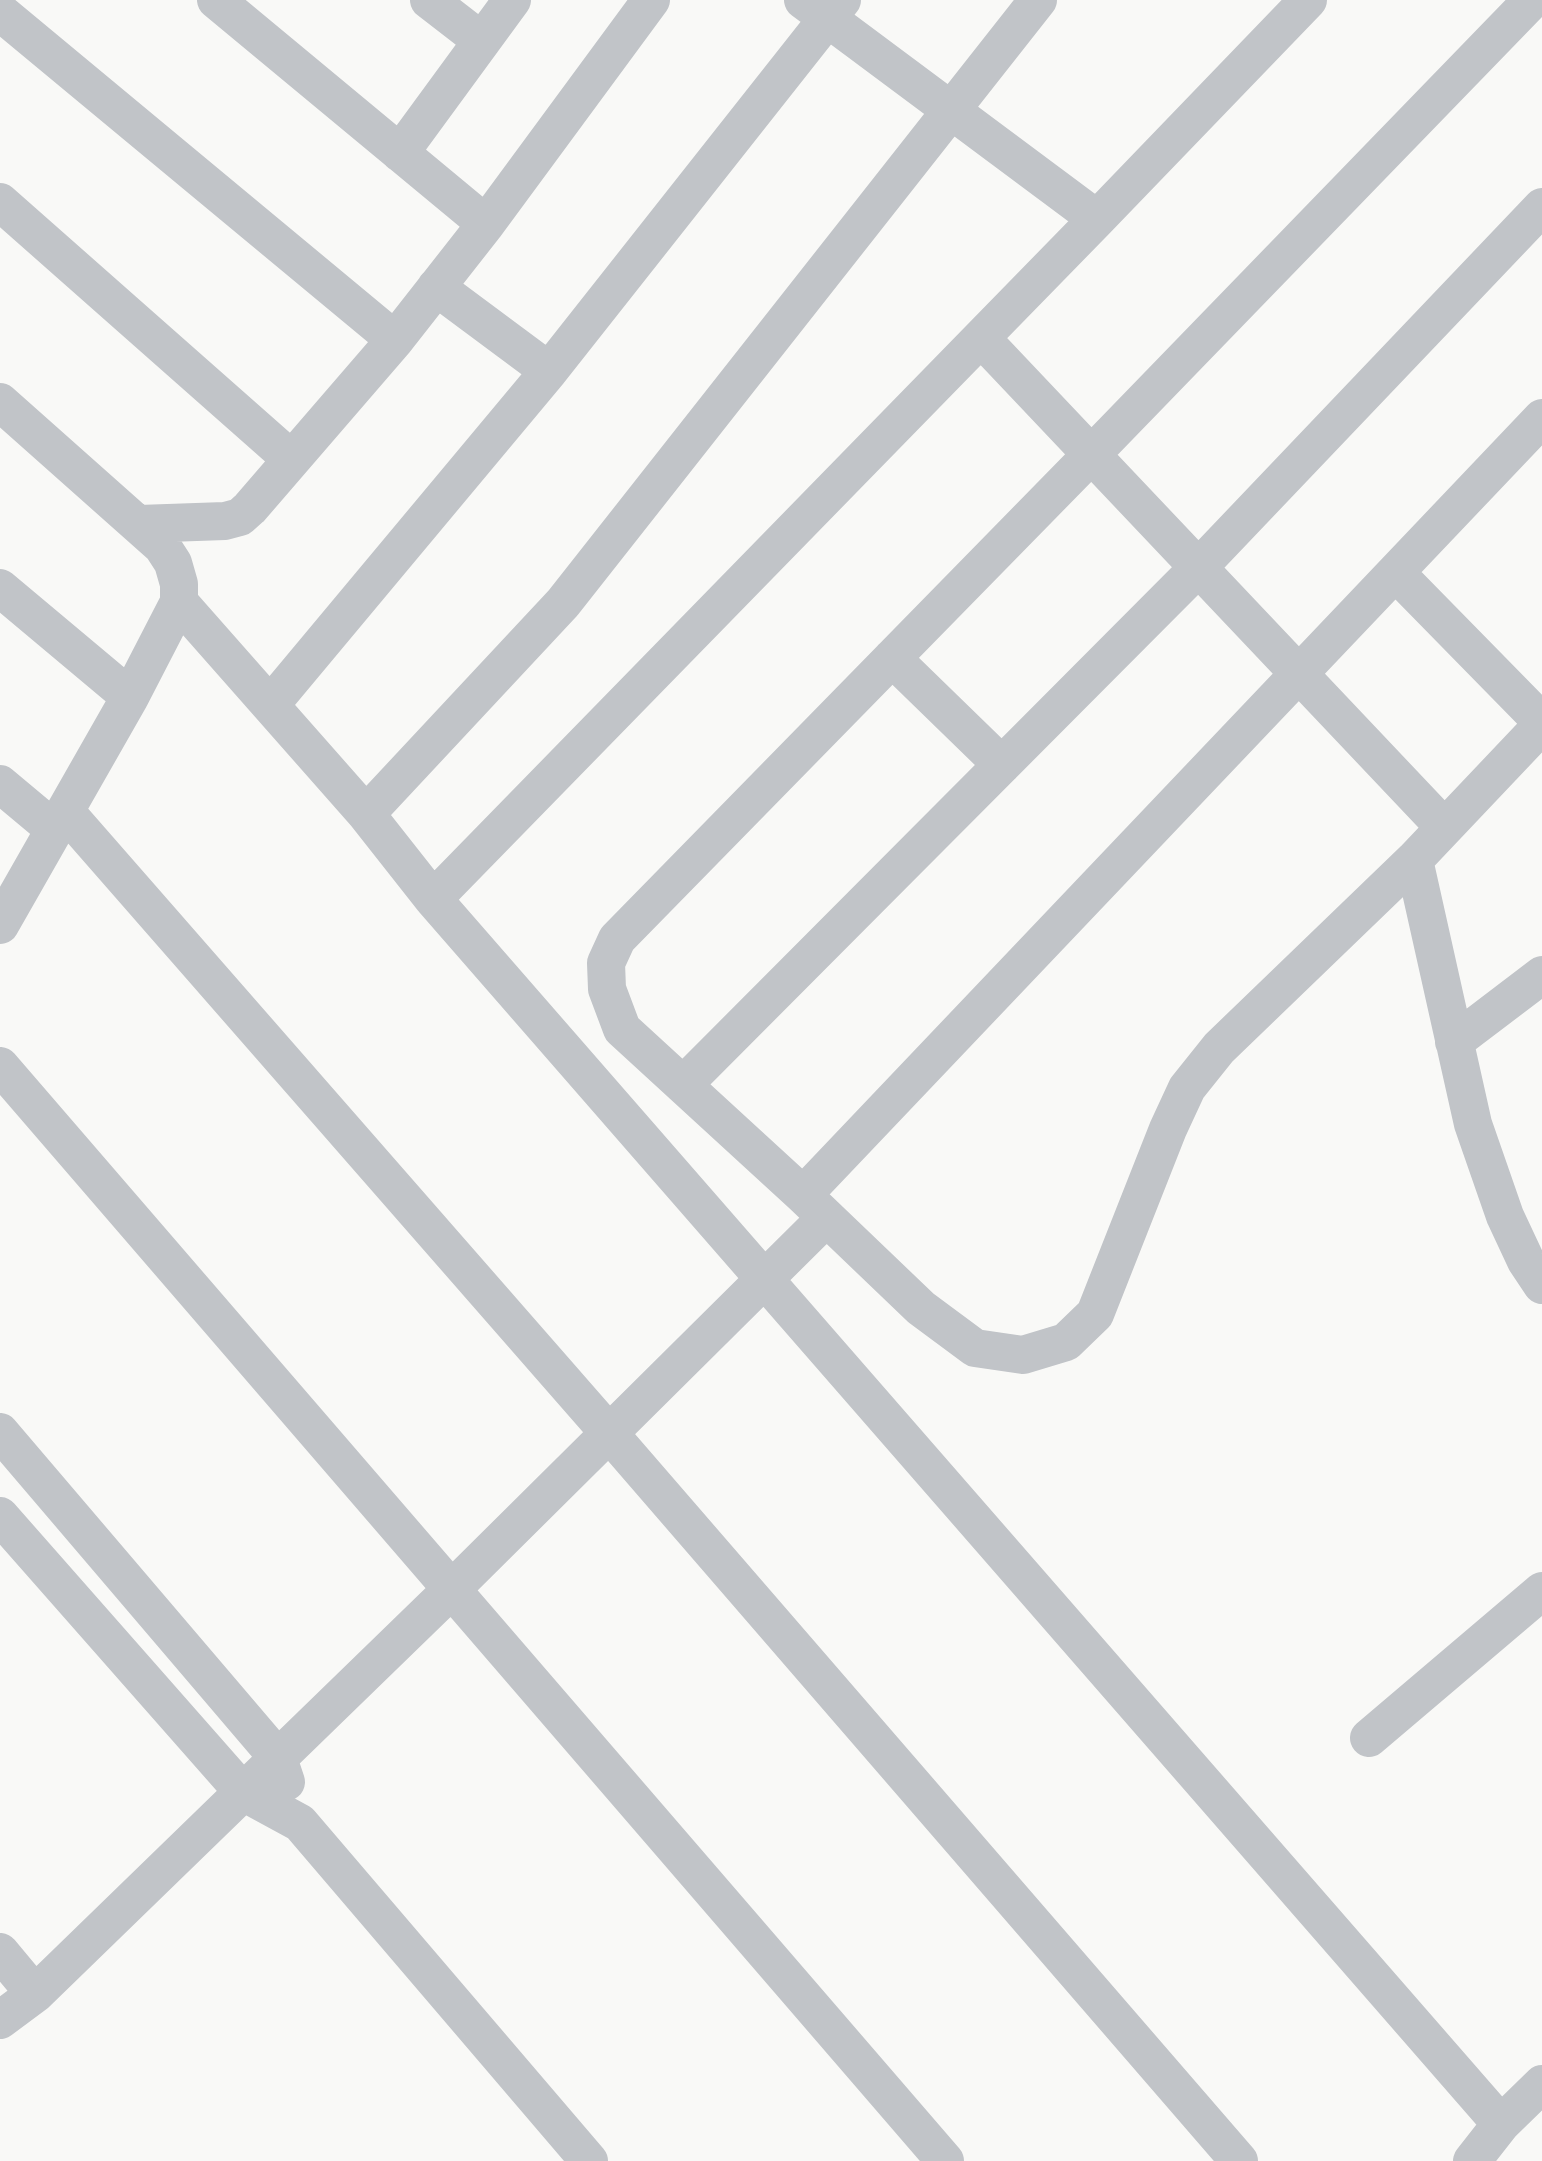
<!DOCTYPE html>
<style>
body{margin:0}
canvas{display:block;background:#f9f9f7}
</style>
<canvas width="1542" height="2161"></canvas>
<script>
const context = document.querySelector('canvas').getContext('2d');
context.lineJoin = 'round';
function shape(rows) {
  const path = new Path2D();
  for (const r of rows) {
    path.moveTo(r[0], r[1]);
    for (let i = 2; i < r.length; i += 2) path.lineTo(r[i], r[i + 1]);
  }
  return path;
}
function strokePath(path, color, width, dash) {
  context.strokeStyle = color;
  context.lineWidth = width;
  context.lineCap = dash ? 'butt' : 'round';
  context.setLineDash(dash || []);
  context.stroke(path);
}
const minor = shape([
 [216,0,486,224],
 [429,0,482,41],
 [803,0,1097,219],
 [1532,0,1091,455,617,939,606,963,607,989,622,1029,803,1195,921,1308,975,1348,1023,1355,1066,1342,1095,1314,1168,1129,1187,1088,1219,1048,1414,860,1542,725],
 [0,12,395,340],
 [400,153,512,0],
 [0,202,291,459],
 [436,287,549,371],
 [981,338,1444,827],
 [0,402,162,546,173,563,179,584,179,602,130,697,0,925],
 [139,524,225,521,240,517,250,508,395,340,486,224,651,0],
 [1396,573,1542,722],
 [0,588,130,697],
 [179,602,366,814,433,899,1501,2124],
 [892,658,1002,765],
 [271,704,549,371,842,0],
 [0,784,55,830],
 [65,811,609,1433,1239,2161],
 [366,814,563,603,1038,0],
 [1414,860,1473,1124,1505,1216,1526,1261,1542,1285],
 [433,899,1097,219,1308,0],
 [1454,1042,1542,975],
 [0,1066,945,2161],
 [683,1085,1198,568,1542,207],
 [803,1195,1542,418],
 [0,1432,278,1758,286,1782],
 [0,1516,243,1792,300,1823,589,2161],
 [1369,1738,1542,1591],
 [0,1952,35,1994],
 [0,2020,35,1994,243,1792,452,1589,826,1218],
 [1472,2161,1501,2124,1542,2084]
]);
strokePath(minor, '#c1c4c8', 38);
</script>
